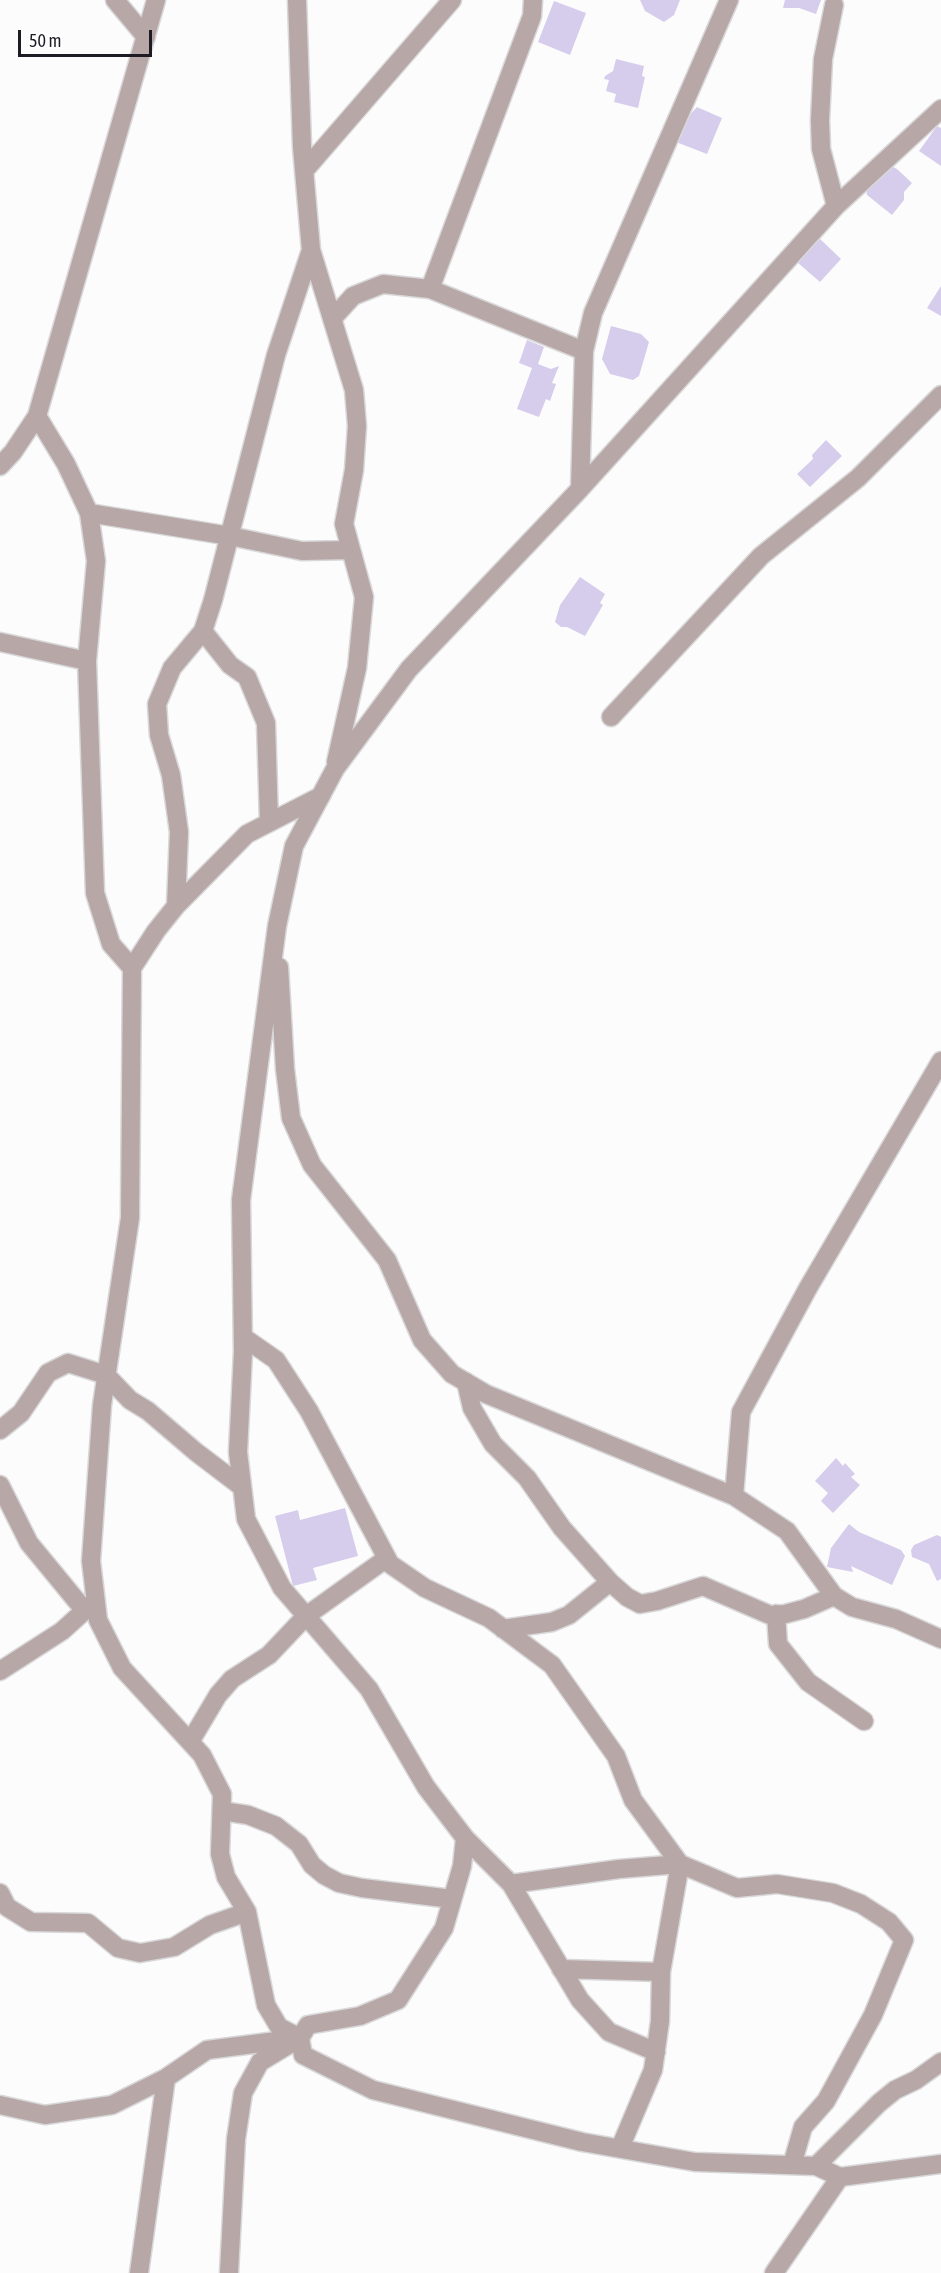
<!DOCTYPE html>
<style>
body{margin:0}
#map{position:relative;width:941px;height:2273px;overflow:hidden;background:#fcfcfc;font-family:"Asap Condensed",sans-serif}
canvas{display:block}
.scale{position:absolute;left:18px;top:30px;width:134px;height:27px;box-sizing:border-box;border:3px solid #1e1b25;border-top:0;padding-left:8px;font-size:18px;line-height:21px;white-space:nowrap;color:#1e1b25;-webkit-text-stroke:4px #fff;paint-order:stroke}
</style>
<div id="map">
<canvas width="941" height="2273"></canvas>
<div class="scale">50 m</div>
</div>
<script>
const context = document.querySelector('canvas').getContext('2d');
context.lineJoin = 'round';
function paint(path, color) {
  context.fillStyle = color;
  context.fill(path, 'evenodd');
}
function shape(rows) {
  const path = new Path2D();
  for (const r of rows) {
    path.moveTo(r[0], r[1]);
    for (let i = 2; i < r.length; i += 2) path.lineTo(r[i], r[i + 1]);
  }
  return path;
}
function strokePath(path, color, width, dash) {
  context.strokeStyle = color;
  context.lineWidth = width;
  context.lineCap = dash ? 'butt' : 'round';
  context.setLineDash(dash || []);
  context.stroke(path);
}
const building = shape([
 [640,0,680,0,674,15,664,22,645,11],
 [785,0,821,0,816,14,799,8,783,8],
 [554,1,586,13,570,55,538,42],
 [616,59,644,66,642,76,645,77,638,108,614,102,616,94,606,91,609,80,604,79,605,76,613,71],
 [697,107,722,118,707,154,676,142,685,120],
 [937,126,941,128,941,166,919,151],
 [887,164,897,169,912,183,904,192,904,200,892,215,867,195,866,188],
 [819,238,841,259,820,282,797,262],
 [941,286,941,316,927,308],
 [611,326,641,334,649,342,639,376,633,380,610,374,602,359],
 [527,340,544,347,538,364,551,369,559,366,552,383,556,384,550,401,546,399,539,417,517,409,532,368,519,363],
 [826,440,842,456,810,487,797,474,813,459,812,455],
 [580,577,605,594,600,603,603,605,585,636,567,627,561,627,555,622,560,605],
 [836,1458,843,1466,845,1463,855,1474,851,1477,860,1485,833,1513,821,1501,828,1493,815,1481],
 [345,1508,358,1556,313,1568,317,1580,293,1586,275,1516,298,1510,300,1520],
 [849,1524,859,1532,901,1550,905,1556,892,1585,851,1566,853,1572,827,1567,831,1548],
 [937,1535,941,1537,941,1579,937,1581,929,1564,912,1557,911,1550,914,1545]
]);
const minor = shape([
 [115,0,146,37],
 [297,0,302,147,311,250,354,390,357,426,354,470,344,524,364,597,357,668,336,762],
 [834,5,823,59,820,120,821,149,836,206],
 [941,109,836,206,580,489,409,669,335,769,294,846,277,926,241,1200,243,1352,238,1452,246,1519,282,1588,369,1689,426,1787,465,1838,462,1866,444,1928,398,2000,360,2016,308,2025,300,2038,303,2055,373,2090,582,2142,695,2162,816,2166,840,2177,941,2164],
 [304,171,452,0],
 [430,289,532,16,533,0],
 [332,319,353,296,383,284,430,289,584,351],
 [37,416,66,464,89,513,96,561,87,661,95,893,111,944,132,968,130,1218,102,1405,91,1561,98,1620,122,1668,202,1755,222,1794,220,1854,226,1877,247,1912,266,2005,279,2027,300,2038],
 [0,466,13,452,37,416,156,0],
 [580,489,584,351,593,313,729,0],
 [89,513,230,536,302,551,350,550],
 [203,631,230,665,247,677,266,723,269,822],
 [0,642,87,661],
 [611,717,761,556,858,478,941,395],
 [176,906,179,832,171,775,159,735,157,704,172,668,203,631,213,600,276,355,311,250],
 [279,967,285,1069,291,1118,312,1165,387,1260,422,1340,452,1374,486,1394,734,1496,787,1531,834,1596,852,1607,896,1619,941,1639],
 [132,968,156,931,176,906,247,834,321,796],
 [243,1337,276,1360,309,1411,390,1564,425,1588,489,1618,552,1665,616,1756,633,1800,680,1864,661,1972,660,2021,653,2070,620,2148],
 [466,1382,472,1408,493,1444,527,1478,562,1528,610,1582,627,1597,640,1604,657,1601,703,1586,770,1615,785,1614,804,1609,834,1596],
 [0,1430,21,1413,48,1373,68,1363,106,1375,130,1400,148,1411,196,1452,242,1487],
 [0,1485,29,1543,85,1611],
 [734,1496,741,1412,808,1288,941,1061],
 [776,1614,778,1644,808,1682,864,1721],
 [503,1629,552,1622,569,1615,610,1582],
 [0,1671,62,1631,93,1603],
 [190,1742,218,1695,232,1679,269,1655,306,1616,387,1558],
 [222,1811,248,1815,276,1826,299,1844,312,1865,324,1875,339,1883,362,1888,452,1899],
 [465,1838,511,1884,580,2000,609,2032,656,2052],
 [511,1884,619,1869,680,1864,737,1888,777,1884,833,1893,861,1904,889,1922,904,1940,873,2015,826,2101,803,2127,792,2165],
 [0,1893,7,1907,31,1922,88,1923,118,1948,140,1953,174,1947,210,1925,247,1912],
 [561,1969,661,1972],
 [0,2105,45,2115,112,2105,166,2078,207,2050,300,2038],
 [816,2166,879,2103,895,2090,916,2080,941,2062],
 [139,2273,166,2078],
 [229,2273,236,2139,243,2093,260,2062,293,2042],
 [774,2273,840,2177]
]);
paint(building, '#d6cdec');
strokePath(minor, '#d8d8da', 21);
strokePath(minor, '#b7a7a6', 18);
</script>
